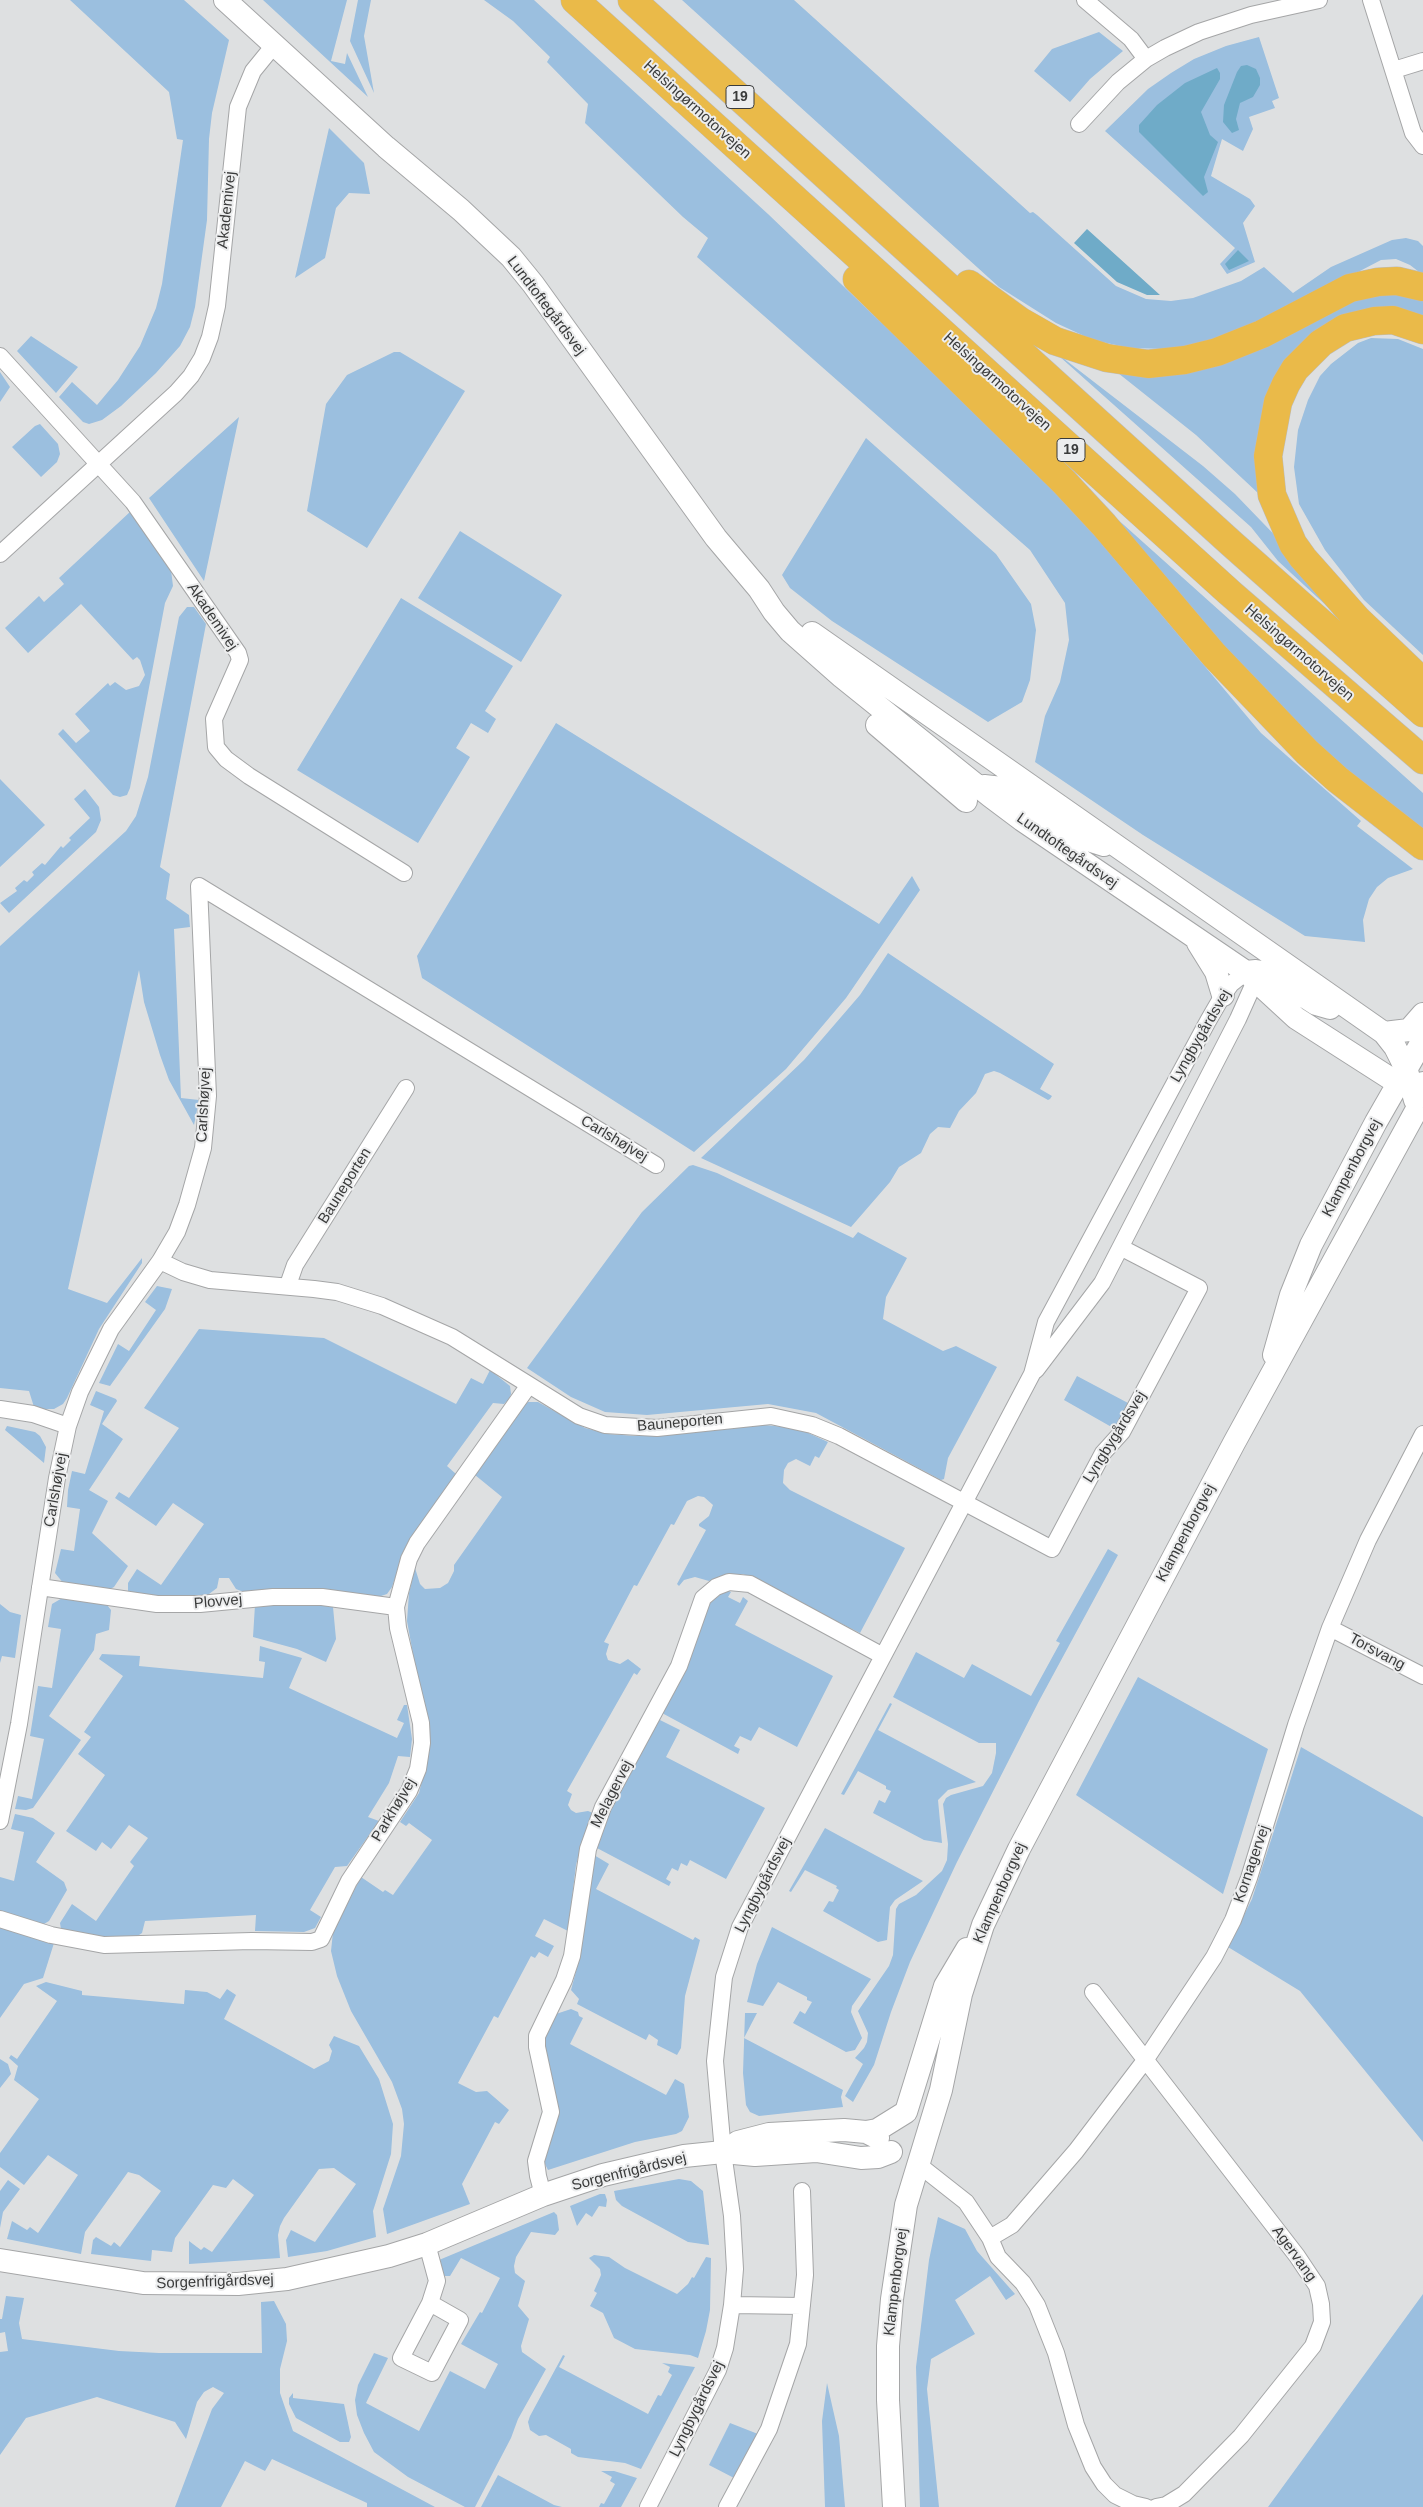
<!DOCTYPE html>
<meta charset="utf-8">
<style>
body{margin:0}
canvas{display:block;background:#dee0e1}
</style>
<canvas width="1423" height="2507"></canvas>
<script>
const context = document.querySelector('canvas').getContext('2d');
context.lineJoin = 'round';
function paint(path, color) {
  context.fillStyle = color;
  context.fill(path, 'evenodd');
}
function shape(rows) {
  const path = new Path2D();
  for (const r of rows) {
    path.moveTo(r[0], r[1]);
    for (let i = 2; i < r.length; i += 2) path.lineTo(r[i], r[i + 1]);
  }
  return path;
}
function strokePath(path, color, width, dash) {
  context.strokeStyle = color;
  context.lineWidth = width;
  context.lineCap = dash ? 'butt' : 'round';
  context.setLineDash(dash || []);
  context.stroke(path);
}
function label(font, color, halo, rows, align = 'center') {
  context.font = font + ' Helvetica,sans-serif';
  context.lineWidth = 4;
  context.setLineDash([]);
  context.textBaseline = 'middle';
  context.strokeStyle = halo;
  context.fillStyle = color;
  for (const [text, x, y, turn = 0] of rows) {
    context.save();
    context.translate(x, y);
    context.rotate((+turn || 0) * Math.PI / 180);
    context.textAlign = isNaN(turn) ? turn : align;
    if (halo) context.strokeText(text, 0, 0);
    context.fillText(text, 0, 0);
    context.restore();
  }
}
const green = shape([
 [70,0,184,0,229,40,212,113,209,139,207,220,195,307,190,327,180,346,156,373,121,406,102,420,89,424,83,422,59,397,72,382,97,405,118,380,140,346,156,308,162,284,183,140,177,139,169,92],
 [263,0,347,0,331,61,345,64,347,53,368,97],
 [358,0,371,0,364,36,374,93,350,41],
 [484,0,534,0,768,214,1059,493,1261,733,1361,821,1357,826,1413,869,1388,878,1377,887,1369,899,1363,920,1365,942,1305,936,1143,835,1035,762,1045,716,1060,682,1069,640,1065,603,1030,550,697,257,708,238,683,217,585,123,588,104,547,62,550,57,513,21],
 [682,0,794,0,1030,213,1033,212,1037,215,1116,286,1146,299,1171,301,1193,298,1241,281,1264,267,1293,293,1331,267,1392,240,1406,238,1418,241,1423,246,1423,275,1410,265,1396,259,1381,260,1297,304,1214,341,1168,349,1130,348,1093,340,1056,323,999,287],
 [1099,32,1123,51,1090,79,1070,102,1034,71,1052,49],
 [1259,37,1279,98,1272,101,1275,108,1249,117,1253,129,1243,151,1222,139,1211,176,1250,199,1255,206,1243,223,1255,262,1227,274,1220,264,1235,248,1105,131,1148,89,1171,73,1194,59,1226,46],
 [329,128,364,163,370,194,349,193,336,208,325,258,295,278],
 [1397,292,1423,300,1423,321,1306,345,1259,494,1196,435,1113,369,1352,298],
 [31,336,78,367,56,393,17,351],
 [1371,338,1398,339,1423,349,1423,655,1364,600,1325,550,1299,504,1294,467,1298,430,1308,400,1320,376,1331,364,1358,343],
 [1050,348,1203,466,1235,494,1290,551,1356,633,1278,561,1251,527],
 [394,352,400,352,465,391,367,548,307,511,326,404,347,375],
 [0,372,10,387,0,402],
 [239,417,204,581,149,498],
 [40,424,58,444,60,454,57,462,41,477,12,447,35,426],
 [866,438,996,554,1031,604,1036,630,1030,680,1022,702,988,722,832,621,790,588,782,575],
 [1086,491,1423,793,1423,831,1364,785,1261,693],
 [131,511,171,570,173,586,165,603,130,788,127,795,120,797,113,795,58,734,63,729,76,743,90,731,75,714,108,683,110,686,115,682,126,690,139,686,145,675,140,660,137,657,133,660,81,604,28,653,5,628,39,596,44,602,64,584,59,578],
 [460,531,562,595,521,662,418,598],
 [401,598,513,666,485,711,496,719,488,733,471,723,456,748,470,757,418,843,297,770],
 [187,607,194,607,206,624,160,867,170,874,166,899,189,915,190,927,174,929,181,1098,199,1100,194,1125,169,1080,160,1055,144,1002,139,970,68,1289,107,1303,142,1258,142,1263,99,1329,67,1398,63,1404,54,1409,42,1409,34,1407,29,1391,0,1388,0,946,126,831,136,816,148,777,179,617],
 [556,723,879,924,912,876,920,890,846,998,786,1069,694,1152,422,978,417,956],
 [0,779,45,825,0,867],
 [85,789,99,807,101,820,96,832,9,913,0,903,17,891,15,888,24,880,27,882,34,875,32,872,42,863,45,865,61,846,63,848,71,840,69,838,90,818,74,799],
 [888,953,1054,1064,1040,1089,1052,1096,1050,1099,1048,1100,1000,1073,994,1071,985,1074,976,1093,959,1111,950,1128,938,1127,930,1134,921,1153,899,1167,890,1182,851,1227,701,1158,804,1060,860,995],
 [693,1165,717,1173,853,1238,858,1232,907,1258,886,1297,883,1319,943,1351,956,1346,997,1367,948,1458,944,1479,941,1480,816,1413,768,1404,647,1415,605,1412,571,1397,527,1368,642,1212,689,1166],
 [157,1286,172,1289,165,1309,110,1386,99,1383,118,1344,129,1351,156,1310,145,1302],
 [199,1329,324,1338,456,1404,471,1378,483,1384,490,1370,510,1386,511,1394,509,1399,504,1404,493,1403,447,1466,456,1474,406,1546,392,1587,387,1594,378,1597,316,1589,246,1593,236,1589,229,1578,219,1578,217,1588,205,1597,143,1597,128,1591,128,1583,137,1569,161,1585,204,1524,173,1503,156,1526,115,1498,119,1492,129,1498,179,1428,144,1408],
 [1077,1376,1128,1403,1115,1429,1064,1400],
 [96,1391,116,1399,117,1401,102,1424,123,1439,89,1490,108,1501,92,1533,128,1566,114,1587,108,1590,64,1584,55,1573,61,1549,74,1551,80,1509,67,1507,68,1490,72,1471,85,1474,104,1411,90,1405],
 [528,1402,538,1402,585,1428,608,1434,636,1436,764,1425,785,1427,806,1432,828,1442,819,1458,815,1456,810,1466,796,1459,788,1463,784,1470,783,1483,790,1490,905,1548,860,1633,743,1574,735,1574,709,1581,695,1577,684,1580,679,1586,677,1584,706,1530,699,1526,699,1524,709,1516,713,1505,704,1497,698,1496,687,1501,674,1525,671,1524,637,1586,634,1585,604,1642,609,1644,606,1654,608,1660,620,1664,628,1659,641,1669,637,1675,634,1673,567,1791,572,1794,568,1805,571,1810,576,1813,588,1811,593,1813,582,1842,576,1865,568,1931,544,1919,535,1936,554,1946,548,1957,539,1952,535,1958,531,1956,498,2018,494,2016,458,2083,476,2092,487,2091,509,2110,499,2124,495,2122,462,2184,470,2204,387,2234,383,2209,401,2156,404,2124,402,2109,392,2082,351,2011,337,1976,331,1951,333,1932,361,1877,383,1892,385,1890,393,1895,432,1840,409,1823,406,1826,400,1822,419,1793,430,1748,429,1721,415,1665,407,1621,409,1593,415,1568,420,1584,425,1589,440,1588,448,1583,454,1571,454,1565,502,1497,475,1475,520,1410],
 [7,1426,35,1432,40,1436,46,1447,44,1463,5,1430],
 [1108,1549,1118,1555,1039,1701,957,1862,910,1962,891,2012,874,2065,853,2102,845,2096,863,2064,855,2058,864,2048,867,2042,868,2033,858,2011,889,1966,893,1955,896,1909,899,1904,916,1895,942,1871,947,1860,948,1844,943,1804,946,1798,951,1795,983,1786,992,1773,996,1753,996,1743,979,1743,893,1697,916,1652,964,1678,972,1664,1031,1696,1060,1643,1056,1641],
 [726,1590,731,1592,728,1597,740,1603,743,1597,748,1601,735,1625,833,1676,797,1747,759,1727,751,1741,740,1736,734,1746,740,1749,738,1754,662,1713,709,1604],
 [64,1597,107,1605,111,1610,109,1630,96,1634,94,1650,49,1716,81,1740,33,1808,26,1810,15,1809,18,1796,32,1799,44,1739,30,1736,38,1686,52,1688,61,1629,48,1627,52,1604],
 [313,1603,331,1605,333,1607,336,1639,326,1662,297,1649,253,1637,255,1605],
 [0,1604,10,1612,21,1615,15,1658,2,1656,0,1663],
 [260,1646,302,1658,289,1688,397,1738,404,1723,397,1720,404,1705,407,1705,412,1739,410,1757,398,1756,389,1783,368,1817,379,1821,347,1866,335,1867,310,1910,321,1917,315,1928,304,1932,255,1931,256,1915,145,1921,142,1933,136,1937,126,1939,83,1936,61,1929,60,1923,72,1904,96,1921,134,1866,130,1862,148,1838,129,1825,111,1849,102,1842,96,1851,66,1831,105,1775,78,1754,91,1737,84,1732,123,1676,99,1659,102,1654,140,1656,139,1666,263,1678,265,1662,259,1661],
 [1138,1677,1268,1749,1223,1894,1076,1795],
 [890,1703,892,1704,878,1730,976,1782,948,1790,938,1800,942,1843,924,1840,873,1813,879,1800,885,1803,891,1791,886,1789,886,1786,858,1771,844,1795,841,1794],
 [658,1719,680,1730,666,1757,765,1808,726,1879,690,1860,687,1866,681,1863,678,1871,672,1868,666,1879,671,1882,669,1886,595,1847,607,1816],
 [1301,1747,1423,1817,1423,2142,1300,1991,1228,1947,1252,1899],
 [15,1814,33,1818,55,1833,36,1862,64,1882,67,1890,49,1921,44,1924,0,1911,0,1877,14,1881,24,1832,11,1829],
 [825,1828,923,1881,895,1900,890,1907,887,1940,878,1942,823,1911,829,1901,833,1902,839,1890,836,1888,837,1886,805,1870,791,1892,789,1891],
 [594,1855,609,1864,596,1889,693,1940,695,1937,700,1940,685,1996,681,2048,677,2055,657,2045,658,2040,649,2034,646,2040,577,2004,579,1999,571,1990,579,1960],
 [0,1926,54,1943,43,1978,24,1984,0,2018],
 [772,1927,871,1979,852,2006,851,2012,862,2038,855,2050,846,2052,793,2023,800,2011,805,2014,812,2002,807,2000,807,1997,778,1982,763,2006,747,2002,757,1964],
 [46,1982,82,1991,82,1995,184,2004,185,1990,207,1992,220,1999,227,1989,236,1995,224,2019,314,2069,329,2061,332,2051,329,2045,334,2036,359,2046,379,2079,393,2124,391,2154,373,2211,376,2237,327,2251,288,2257,286,2240,291,2230,315,2242,356,2184,334,2168,319,2169,284,2218,280,2226,278,2235,280,2258,189,2264,189,2241,201,2250,204,2247,212,2252,254,2195,233,2179,226,2188,213,2185,175,2238,172,2252,152,2250,151,2261,91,2254,93,2240,96,2237,111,2246,114,2242,120,2247,161,2191,139,2175,128,2172,85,2232,81,2254,7,2239,12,2221,27,2230,30,2227,38,2233,78,2175,48,2155,24,2185,0,2167,0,2153,39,2099,14,2080,18,2066,9,2058,11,2055,17,2059,57,2001,36,1986],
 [571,2009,578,2012,579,2016,583,2018,570,2044,666,2095,675,2079,684,2084,689,2117,682,2131,676,2134,635,2142,548,2170,543,2160,544,2037,556,2014],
 [745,2013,757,2013,744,2038,843,2090,841,2097,843,2107,759,2116,750,2112,746,2105,743,2073],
 [0,2059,8,2064,11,2074,0,2088],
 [679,2179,691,2181,703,2191,709,2245,688,2242,622,2206,616,2200,614,2191],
 [8,2180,20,2189,3,2212,0,2228,0,2191],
 [600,2194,605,2194,607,2200,606,2207,599,2206,592,2217,586,2213,577,2226,570,2206],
 [554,2212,557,2215,559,2230,555,2235,531,2232,516,2257,514,2266,515,2273,525,2281,518,2306,529,2319,521,2346,522,2352,546,2369,518,2419,511,2438,475,2507,465,2507,408,2477,374,2452,364,2433,357,2415,355,2400,358,2385,374,2353,388,2358,366,2403,419,2431,450,2371,485,2389,498,2364,461,2344,480,2312,482,2313,500,2278,461,2258,450,2276,444,2276,439,2260],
 [938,2217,965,2229,977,2251,1015,2294,1006,2300,990,2276,955,2300,975,2334,931,2359,927,2389,939,2507,920,2507,916,2367,929,2260],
 [594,2255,609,2257,625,2268,677,2294,688,2284,692,2277,694,2278,706,2257,711,2258,710,2310,706,2331,698,2358,690,2355,635,2349,614,2338,603,2313,590,2306,597,2293,594,2291,601,2275,600,2269,589,2258],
 [1423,2294,1423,2507,1268,2507],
 [6,2296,24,2298,19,2323,22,2339,119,2351,159,2353,262,2353,261,2302,274,2301,286,2324,287,2341,280,2369,280,2393,293,2431,435,2507,367,2507,367,2503,272,2459,265,2471,245,2461,221,2507,175,2507,212,2409,224,2393,213,2387,204,2392,197,2402,186,2439,175,2422,97,2397,26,2418,0,2455,0,2352,8,2351,5,2332,0,2333,0,2319,2,2319],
 [563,2355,565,2356,559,2367,648,2414,658,2395,661,2396,672,2375,668,2372,670,2367,662,2363,695,2367,641,2469,625,2463,578,2457,571,2453,571,2449,546,2435,539,2436,530,2430,528,2422,530,2416],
 [827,2383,839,2436,845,2507,825,2507,822,2421],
 [293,2393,293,2398,344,2404,351,2437,349,2442,340,2442,296,2418,289,2404,289,2398],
 [730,2423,758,2434,734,2478,709,2465],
 [601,2471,614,2471,637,2478,621,2507,599,2507,601,2503,604,2504,615,2484,610,2481,612,2477],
 [498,2475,554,2505,562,2507,481,2507]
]);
const water = shape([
 [1247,65,1256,69,1260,78,1260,85,1253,97,1240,103,1236,119,1239,130,1232,133,1223,122,1224,105,1237,72,1241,66],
 [1217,68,1220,73,1220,79,1201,112,1210,135,1218,142,1204,177,1208,192,1203,196,1139,132,1139,125,1157,105,1185,83],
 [1087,229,1160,295,1147,295,1117,282,1074,243],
 [1238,250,1249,261,1229,270,1225,264]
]);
const street = shape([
 [1085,0,1131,39,1146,59],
 [1371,0,1413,133,1423,146],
 [1394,70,1423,61],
 [1079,124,1118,82,1146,59,1165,48,1199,32,1251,15,1319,0],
 [0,356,133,502,238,653,240,660,214,719,216,747,226,759,249,776,404,873],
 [0,554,176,393,191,376,202,358,210,337,217,306,238,107,253,71,275,44],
 [160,1261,183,1272,210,1280,314,1289,337,1292,382,1306,452,1337,579,1416,605,1425,657,1428,771,1416,812,1425,839,1436,1052,1549,1103,1453,1122,1432,1199,1288,1122,1248],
 [288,1285,295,1265,406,1088],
 [1036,1370,1102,1283,1238,1019,1255,981],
 [0,1409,33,1414,68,1426],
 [40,1587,157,1604,200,1604,273,1597,322,1597,396,1607],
 [1330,1628,1423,1676],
 [0,1821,19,1724,57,1478,68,1426,80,1392,111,1329,160,1261,177,1232,187,1205,203,1148,208,1096,199,886,656,1165],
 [0,1919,51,1935,104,1945,252,1941,312,1942,321,1939,349,1881,409,1791,418,1769,422,1743,421,1723,398,1628,396,1607,409,1559,417,1543,529,1385],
 [1093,1992,1297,2256,1317,2286,1321,2304,1322,2322,1313,2346,1241,2436,1184,2494,1166,2505,1156,2507],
 [919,2165,966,2202,990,2238,998,2257,1023,2283,1037,2305,1056,2353,1076,2425,1093,2467,1104,2484,1115,2495,1133,2504,1146,2507],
 [543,2195,538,2176,536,2161,551,2112,537,2047,537,2036,564,1980,572,1956,588,1849,603,1807,679,1666,703,1598,716,1587,729,1582,750,1584,883,1656],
 [990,2238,1012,2225,1076,2151,1146,2059,1214,1957,1233,1920,1249,1878,1296,1725,1330,1628,1368,1540,1423,1434],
 [427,2244,437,2281,430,2303,460,2320,432,2373,401,2358,430,2303],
 [732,2305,802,2306],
 [648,2507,718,2370,725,2348,732,2305,735,2269,732,2216,723,2152,715,2061,724,1977,740,1927,1032,1374,1046,1322,1208,1021,1223,995,1231,984,1246,972],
 [727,2507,769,2429,798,2344,805,2275,802,2191]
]);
const secondary = shape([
 [225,0,386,147,461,210,511,257,533,284,716,538,759,589,774,612,790,631,842,677,990,796,1022,820,1246,972,1296,1018,1399,1084,1412,1086,1423,1083],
 [812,633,1384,1033,1395,1047,1407,1071,1415,1100],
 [877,725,966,801],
 [984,786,1002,788,1076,836,1104,845],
 [1198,943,1216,972,1223,995],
 [1246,972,1256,971,1268,973,1316,1004,1330,1008],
 [1384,1033,1409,1030,1423,1014],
 [1274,1355,1291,1295,1311,1245,1376,1122,1423,1040],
 [866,2132,877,2130,906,2112,945,1986,967,1949],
 [723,2152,738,2142,769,2134,844,2130,866,2132,878,2138],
 [0,2260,143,2283,238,2284,287,2279,389,2256,427,2244,543,2195,603,2175,684,2156,723,2152,755,2155,816,2151,861,2158,878,2157,891,2152],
 [894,2507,888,2400,888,2346,892,2299,906,2205,941,2090,961,1994,983,1925,1019,1849,1234,1443,1423,1098]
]);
const highway = shape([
 [575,0,1230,593,1423,760],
 [632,0,1232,544,1423,713],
 [857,279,1064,482,1104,525,1214,655,1307,752,1337,779,1423,846],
 [969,284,1020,321,1055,341,1107,358,1148,364,1185,360,1217,352,1262,334,1350,288,1378,282,1397,281,1423,287],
 [1423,330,1393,320,1374,321,1345,328,1321,343,1295,369,1286,384,1278,402,1268,456,1272,495,1293,544,1303,558,1358,620,1423,682]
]);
const shields = [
 [740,97,28],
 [1071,450,28]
];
const shieldNames = [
 ["19",740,97],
 ["19",1071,450]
];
const streetNames = [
 ["Helsingørmotorvejen",697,110,42],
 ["Akademivej",227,210,-84],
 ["Lundtoftegårdsvej",546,306,53],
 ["Helsingørmotorvejen",997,382,42],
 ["Akademivej",212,617,56],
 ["Helsingørmotorvejen",1299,653,41],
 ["Lundtoftegårdsvej",1067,851,35],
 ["Lyngbygårdsvej",1201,1036,-60],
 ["Carlshøjvej",204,1105,-87],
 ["Carlshøjvej",614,1139,31],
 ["Klampenborgvej",1352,1168,-62],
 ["Bauneporten",345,1186,-58],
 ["Bauneporten",680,1423,-5],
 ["Lyngbygårdsvej",1115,1437,-58],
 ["Carlshøjvej",56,1490,-80],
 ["Klampenborgvej",1186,1533,-62],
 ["Plovvej",218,1602,-5],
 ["Torsvang",1377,1652,28],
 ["Melagervej",612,1794,-63],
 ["Parkhøjvej",394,1810,-59],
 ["Kornagervej",1252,1864,-71],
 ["Lyngbygårdsvej",763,1885,-63],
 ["Klampenborgvej",1000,1893,-66],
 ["Sorgenfrigårdsvej",629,2172,-14],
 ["Agervang",1294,2254,54],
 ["Sorgenfrigårdsvej",215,2282,-2],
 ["Klampenborgvej",896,2282,-83],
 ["Lyngbygårdsvej",697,2409,-64]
];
paint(green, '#9bbfdf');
paint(water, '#6fabc8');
strokePath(street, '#a5a6a7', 18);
strokePath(secondary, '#a5a6a7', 24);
strokePath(highway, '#bcbcbc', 29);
strokePath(street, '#fff', 16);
strokePath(secondary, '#fff', 22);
strokePath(highway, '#eaba49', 28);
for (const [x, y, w] of shields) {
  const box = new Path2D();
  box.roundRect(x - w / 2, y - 11.5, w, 23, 4);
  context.fillStyle = '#ecedee';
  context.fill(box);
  strokePath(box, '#3a3b3b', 1);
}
label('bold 14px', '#3a3b3b', null, shieldNames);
label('15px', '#3a3b3b', '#ecedee', streetNames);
</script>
